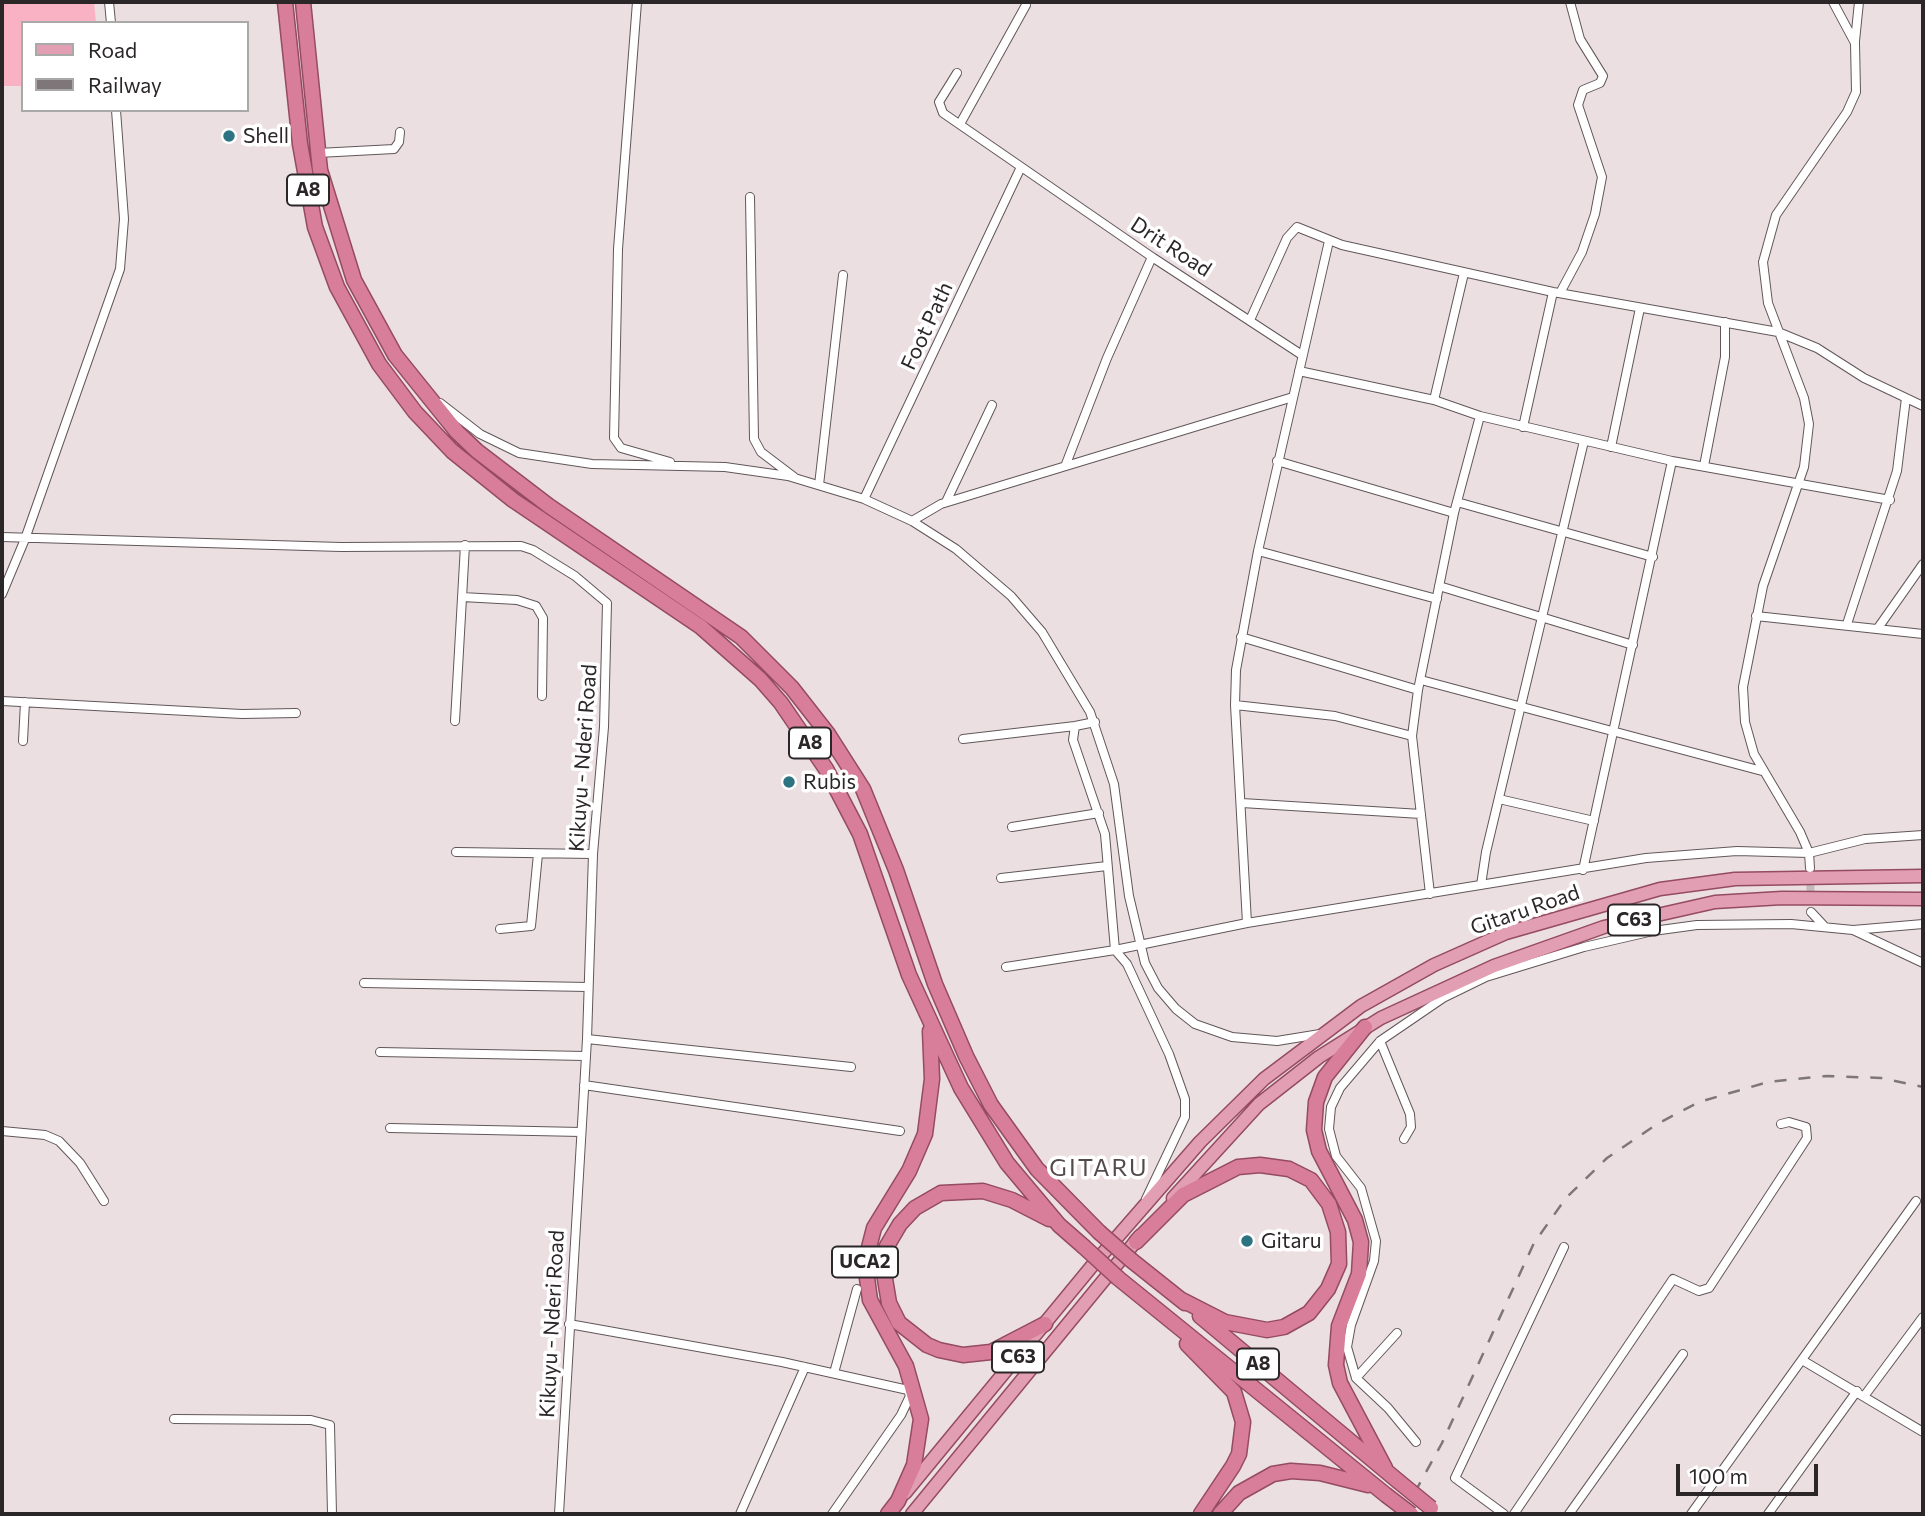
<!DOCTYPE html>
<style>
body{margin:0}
#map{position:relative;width:1925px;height:1516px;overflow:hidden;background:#ecdfe2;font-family:Commissioner,sans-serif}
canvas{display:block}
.frame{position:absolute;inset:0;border:4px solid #2b2728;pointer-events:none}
.legend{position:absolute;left:21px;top:21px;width:228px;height:91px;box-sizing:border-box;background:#fff;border:2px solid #aaa9a9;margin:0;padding:9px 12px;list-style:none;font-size:21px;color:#2b2728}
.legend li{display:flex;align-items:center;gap:14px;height:35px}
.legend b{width:35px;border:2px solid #aaa9a9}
.scale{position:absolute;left:1676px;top:1464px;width:142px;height:32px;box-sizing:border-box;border:4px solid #2b2728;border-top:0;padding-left:9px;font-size:21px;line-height:24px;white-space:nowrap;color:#2b2728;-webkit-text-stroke:5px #fff;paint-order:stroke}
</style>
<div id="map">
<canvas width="1925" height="1516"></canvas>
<div class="frame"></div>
<ul class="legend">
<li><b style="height:9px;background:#e29eb3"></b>Road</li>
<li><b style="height:9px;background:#7e7678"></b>Railway</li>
</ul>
<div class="scale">100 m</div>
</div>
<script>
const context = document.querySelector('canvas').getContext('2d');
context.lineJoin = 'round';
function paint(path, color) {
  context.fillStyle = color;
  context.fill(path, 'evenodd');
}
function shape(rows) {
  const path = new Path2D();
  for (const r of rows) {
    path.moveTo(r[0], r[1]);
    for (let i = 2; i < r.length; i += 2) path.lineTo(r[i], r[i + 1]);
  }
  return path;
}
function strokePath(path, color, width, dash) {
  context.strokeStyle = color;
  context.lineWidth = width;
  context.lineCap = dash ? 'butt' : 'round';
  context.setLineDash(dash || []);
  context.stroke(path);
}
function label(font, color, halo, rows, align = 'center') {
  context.font = font + ' Commissioner,sans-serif';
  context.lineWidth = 7;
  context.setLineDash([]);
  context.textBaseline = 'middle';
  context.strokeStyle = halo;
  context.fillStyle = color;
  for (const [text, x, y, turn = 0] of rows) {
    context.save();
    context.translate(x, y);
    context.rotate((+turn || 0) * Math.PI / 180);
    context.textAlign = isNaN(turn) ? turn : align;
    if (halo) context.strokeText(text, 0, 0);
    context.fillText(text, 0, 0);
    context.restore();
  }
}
const green = shape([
 [2,2,94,2,96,23,23,23,23,86,2,86]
]);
const minorTunnel = shape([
 [1810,873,1811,912]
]);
const minor = shape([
 [109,2,111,23],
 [637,2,618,249,614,438,621,448,670,462],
 [1855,41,1859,2],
 [957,73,939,102,943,113,1152,257,1302,355],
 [960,124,1026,5],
 [318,153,394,149,399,142,400,132],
 [750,197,754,439,761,452,794,477],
 [1560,293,1582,252,1595,214,1602,177,1578,105,1583,90,1600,83,1603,76,1580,39,1570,2],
 [1250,320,1287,238,1297,227,1342,245,1553,292,1778,332,1817,348,1864,378,1923,406],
 [1299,371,1434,400,1480,416,1672,461,1890,500],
 [1434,400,1464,273],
 [440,403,480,434,519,453,592,464,725,467,788,476,864,499,912,521,956,549,1011,596,1042,632,1090,712,1114,784,1129,896,1145,963,1158,988,1176,1009,1195,1024,1232,1037,1277,1041,1320,1034],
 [1523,427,1553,292],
 [1611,447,1640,308],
 [1277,461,1454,513],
 [1066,464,1107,358,1152,257],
 [1704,466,1725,357,1725,322],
 [819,485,843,275],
 [864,499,1021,167],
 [946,502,992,405],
 [1457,502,1653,557],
 [912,521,941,504,1293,397],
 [2,537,341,547,521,546,533,550,575,576,607,603,604,727,593,854,587,1039,559,1514],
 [1258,551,1437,599],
 [1439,586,1633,645],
 [2,594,25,539,120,269,124,219,116,110],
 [462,597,517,600,536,606,543,618,542,696],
 [1756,616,1923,634],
 [1847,624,1897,471,1906,398],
 [1878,628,1923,564],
 [1241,637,1418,690],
 [1421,680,1762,771],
 [2,701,242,714,296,713],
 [1235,705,1335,716,1412,736],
 [455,721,465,545],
 [1095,722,1075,726,1073,740,1105,834,1115,950,1127,964,1169,1054,1185,1099,1185,1117,1146,1199],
 [963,739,1075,726],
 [23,741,25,702],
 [1499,799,1594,821],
 [1242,803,1421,814],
 [1012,827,1099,813],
 [456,852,593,854],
 [1810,868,1809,853,1800,832,1754,754,1745,722,1743,687,1763,586,1804,467,1809,424,1804,398,1768,303,1763,262,1776,215,1847,112,1856,92,1855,43,1833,2],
 [1583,870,1672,461],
 [1001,878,1107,866],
 [1481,885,1486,852,1584,441],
 [1430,894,1412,736,1418,690,1454,513,1480,416],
 [1811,912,1825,927],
 [1247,923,1235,705,1236,670,1258,551,1329,241],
 [500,929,531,926,538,854],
 [1855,931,1923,963],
 [1006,967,1115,950,1247,923,1646,858,1737,851,1809,853,1865,839,1923,835],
 [364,983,588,987],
 [587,1039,851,1067],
 [1380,1041,1410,1114,1411,1127,1404,1139],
 [380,1052,585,1056],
 [584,1085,900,1131],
 [390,1128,581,1132],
 [2,1131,45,1135,59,1141,80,1163,104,1201],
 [569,1324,782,1362,908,1390,910,1396,901,1415,832,1514],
 [1802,1360,1923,1432],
 [834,1373,857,1289],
 [1356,1378,1397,1333],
 [1865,1395,1923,1317],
 [174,1419,311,1420,330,1425,332,1514],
 [1416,1442,1388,1408,1356,1378,1347,1347,1351,1325,1374,1261,1376,1241,1361,1188,1336,1156,1329,1129,1331,1107,1340,1088,1380,1041,1443,998,1486,977,1584,947,1653,931,1697,925,1791,924,1853,930,1923,924],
 [740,1514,805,1367],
 [1504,1514,1455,1478,1564,1247],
 [1514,1514,1673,1279,1699,1291,1709,1288,1807,1138,1806,1127,1789,1122,1781,1124],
 [1569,1514,1683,1354],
 [1691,1514,1916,1201],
 [1768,1514,1857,1391]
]);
const primary = shape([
 [1173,1198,1259,1104,1319,1057,1381,1018,1494,966,1604,927,1715,902,1782,898,1923,899],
 [905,1493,1092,1266,1200,1142,1264,1079,1361,1006,1434,965,1506,933,1660,889,1735,879,1923,876],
 [912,1514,1140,1236]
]);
const trunk = shape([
 [285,2,300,144,315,227,337,287,379,364,415,412,452,451,513,500,701,627,760,679,781,703,826,769,860,834,909,975,961,1088,1007,1163,1059,1225,1083,1246],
 [303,2,320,170,354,280,395,355,457,432,477,451,549,506,741,637,792,688,828,734,863,789,896,870,935,984,966,1056,991,1105,1037,1169,1099,1232],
 [1365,1027,1325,1077,1316,1102,1314,1130,1319,1151,1355,1220,1361,1242,1359,1274,1339,1326,1336,1365,1340,1383,1385,1468],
 [1136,1242,1183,1195,1238,1167,1260,1165,1289,1169,1311,1180,1329,1204,1338,1232,1339,1264,1328,1289,1309,1313,1284,1327,1267,1330,1225,1322,1180,1299],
 [1131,1260,1185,1303],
 [1118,1278,1386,1495],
 [1200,1316,1398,1481],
 [1045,1324,991,1352,963,1355,939,1350,927,1345,899,1323,889,1303,884,1273,887,1246,900,1224,915,1208,941,1193,983,1191,1012,1200,1049,1219],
 [1187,1344,1234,1392,1243,1422,1239,1454,1233,1466,1201,1514],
 [888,1514,898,1501,914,1465,921,1419,906,1366,870,1300,865,1263,874,1228,909,1171,925,1134,932,1079,930,1031],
 [1220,1514,1239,1493,1273,1474,1291,1471,1320,1473,1368,1485]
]);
const rail = shape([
 [1403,1514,1442,1443,1534,1243,1566,1198,1607,1158,1657,1124,1699,1102,1768,1082,1826,1076,1881,1078,1923,1087]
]);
const trunkBridge = shape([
 [1099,1232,1131,1260],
 [1083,1246,1118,1278],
 [1398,1481,1431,1508],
 [1386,1495,1411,1514]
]);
const markers = [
 [229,136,7,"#2d7381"],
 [789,782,7,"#2d7381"],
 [1247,1241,7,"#2d7381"]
];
const shields = [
 [308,190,42],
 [810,743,42],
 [1634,920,52],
 [865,1262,66],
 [1018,1357,52],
 [1258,1364,42]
];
const shieldNames = [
 ["A8",308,190],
 ["A8",810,743],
 ["C63",1634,920],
 ["UCA2",865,1262],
 ["C63",1018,1357],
 ["A8",1258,1364]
];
const poiNames = [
 ["Shell",243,136],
 ["Rubis",803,782],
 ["Gitaru",1261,1241]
];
const streetNames = [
 ["Drit Road",1171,247,33],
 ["Foot Path",927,326,-65],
 ["Kikuyu - Nderi Road",583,758,-86],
 ["Gitaru Road",1525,910,-19],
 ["Kikuyu - Nderi Road",552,1324,-87]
];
const quarterNames = [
 ["GITARU",1099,1168]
];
paint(green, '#f9b2c3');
strokePath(minorTunnel, '#c5babd', 8, [8, 4]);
strokePath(minor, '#615759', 10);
strokePath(primary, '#954b61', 15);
strokePath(trunk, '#954b61', 17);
strokePath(minor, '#fff', 8);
strokePath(primary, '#e29eb3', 12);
strokePath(trunk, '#d87e9a', 14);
strokePath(rail, '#7e7678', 2.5, [12, 12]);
strokePath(trunkBridge, '#954b61', 17, []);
strokePath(trunkBridge, '#d87e9a', 14);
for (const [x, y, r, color] of markers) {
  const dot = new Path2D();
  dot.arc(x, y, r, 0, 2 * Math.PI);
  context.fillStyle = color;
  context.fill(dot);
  strokePath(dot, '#fff', 2.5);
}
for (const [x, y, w] of shields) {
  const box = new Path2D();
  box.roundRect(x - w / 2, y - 15.5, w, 31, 5);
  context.fillStyle = '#fff';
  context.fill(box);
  strokePath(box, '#2b2728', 2);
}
label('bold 19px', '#2b2728', null, shieldNames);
label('21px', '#2b2728', '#fff', poiNames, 'left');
label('21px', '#2b2728', '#fff', streetNames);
context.letterSpacing = '2px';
label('24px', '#544a4c', '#fff', quarterNames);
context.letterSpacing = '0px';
</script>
